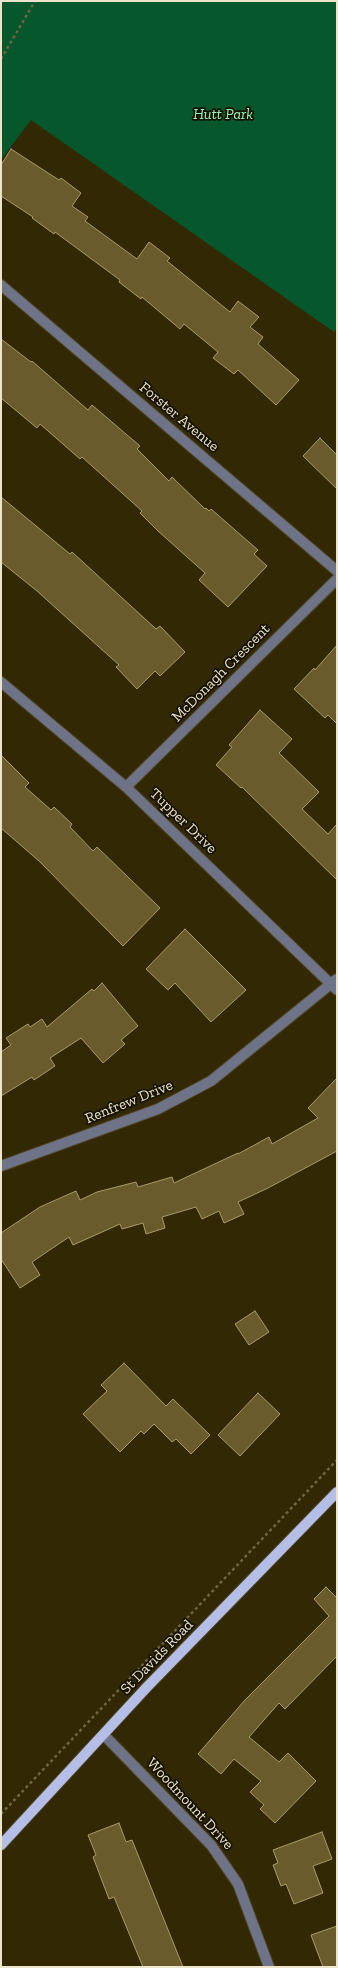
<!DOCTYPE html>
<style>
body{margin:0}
#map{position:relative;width:338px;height:1968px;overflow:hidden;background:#322803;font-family:"Zilla Slab",serif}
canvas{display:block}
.frame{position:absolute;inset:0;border:2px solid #ece4cb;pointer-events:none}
</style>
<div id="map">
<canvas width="338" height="1968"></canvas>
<div class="frame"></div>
</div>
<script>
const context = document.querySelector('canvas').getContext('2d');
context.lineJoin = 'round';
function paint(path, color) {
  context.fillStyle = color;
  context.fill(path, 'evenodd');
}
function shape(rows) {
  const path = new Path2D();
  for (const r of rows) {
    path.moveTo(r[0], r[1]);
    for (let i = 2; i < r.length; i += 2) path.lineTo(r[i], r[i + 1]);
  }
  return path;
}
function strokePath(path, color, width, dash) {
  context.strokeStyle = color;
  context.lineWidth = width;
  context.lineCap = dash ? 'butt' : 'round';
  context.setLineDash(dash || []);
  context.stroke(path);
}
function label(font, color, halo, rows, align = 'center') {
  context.font = font + ' "Zilla Slab",serif';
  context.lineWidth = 3.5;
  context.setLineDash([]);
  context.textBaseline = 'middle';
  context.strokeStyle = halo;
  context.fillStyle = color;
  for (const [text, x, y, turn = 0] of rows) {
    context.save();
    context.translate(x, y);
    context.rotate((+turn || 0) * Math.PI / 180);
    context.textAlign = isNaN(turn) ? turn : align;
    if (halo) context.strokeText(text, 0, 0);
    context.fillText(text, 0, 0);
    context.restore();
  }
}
const green = shape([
 [1,1,337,1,337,327,334,332,31,120,1,160]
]);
const building = shape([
 [11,149,59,180,61,178,81,193,72,206,88,217,85,221,137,259,149,242,170,258,167,261,230,312,238,301,259,317,250,327,263,337,258,344,299,380,276,405,238,370,234,374,213,358,218,352,184,324,180,329,142,297,141,299,119,282,120,280,55,232,54,234,32,218,33,217,1,196,1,165,11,149],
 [1,339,31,362,32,361,88,410,92,405,140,446,137,449,169,481,172,477,205,509,206,508,209,511,211,509,258,550,254,554,267,566,228,607,199,580,205,573,158,531,140,513,142,511,82,457,80,459,40,424,37,428,1,398,1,339],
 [320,438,337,455,337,489,303,456,320,438],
 [1,497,70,554,72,552,156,629,160,626,185,652,160,676,155,671,137,689,116,667,119,665,37,591,1,562,1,497],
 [337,645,337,724,328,715,325,718,294,689,314,668,315,670,337,645],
 [260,710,292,739,279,753,319,792,302,809,328,834,337,824,337,880,242,787,241,788,216,765,232,747,229,745,260,710],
 [1,755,29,783,25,787,51,810,54,807,72,824,70,827,93,851,97,847,160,908,123,946,39,861,1,828,1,755],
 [185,929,246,990,211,1022,175,983,168,990,146,969,185,929],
 [102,983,138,1026,121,1040,125,1044,103,1063,81,1038,50,1058,55,1066,34,1080,32,1077,1,1096,1,1052,11,1045,6,1038,28,1024,30,1027,42,1019,47,1027,92,989,94,991,102,983],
 [337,1078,337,1151,268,1188,238,1202,244,1214,224,1223,219,1211,202,1219,196,1207,162,1217,165,1228,146,1234,143,1223,122,1229,120,1224,73,1245,69,1237,32,1262,40,1275,20,1288,1,1259,1,1233,40,1207,76,1191,80,1200,97,1192,136,1182,138,1187,172,1177,174,1183,238,1153,238,1154,269,1137,272,1144,318,1118,308,1108,337,1078],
 [255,1311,269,1332,249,1345,235,1324,255,1311],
 [124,1363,166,1406,173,1399,210,1435,191,1454,176,1439,172,1442,154,1424,144,1434,141,1431,120,1452,83,1414,107,1391,101,1385,124,1363],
 [258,1393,280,1414,240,1456,218,1435,258,1393],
 [326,1587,337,1598,337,1656,285,1709,279,1703,249,1737,279,1762,288,1753,316,1781,275,1823,260,1809,264,1805,250,1792,261,1781,234,1759,221,1774,198,1754,245,1700,329,1616,314,1599,326,1587],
 [119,1823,126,1842,132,1840,183,1967,143,1967,114,1897,109,1899,93,1857,96,1855,88,1835,119,1823],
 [322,1832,332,1859,313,1866,323,1893,294,1904,286,1884,281,1886,273,1865,278,1863,273,1850,322,1832],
 [337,1926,337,1967,323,1967,311,1935,337,1926]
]);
const path = shape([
 [1,59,35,1],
 [1,1814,337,1460]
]);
const minor = shape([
 [1,285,337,571],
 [1,682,126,787,337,990],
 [126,787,337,579],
 [1,1166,158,1109,211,1081,337,979],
 [104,1735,211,1845,238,1884,269,1967]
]);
const major = shape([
 [1,1845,147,1687,337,1492]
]);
const parkNames = [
 ["Hutt Park",223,115]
];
const streetNames = [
 ["Forster Avenue",179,417,40],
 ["McDonagh Crescent",221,673,-45],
 ["Tupper Drive",183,821,44],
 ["Renfrew Drive",129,1102,-22],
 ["St Davids Road",157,1657,-46],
 ["Woodmount Drive",190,1804,47]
];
paint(green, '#07572d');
paint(building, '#695b2c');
strokePath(building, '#aa9b6b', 1);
strokePath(minor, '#504623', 12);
strokePath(major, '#504623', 12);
strokePath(path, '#6e6544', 2.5, [3, 3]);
strokePath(minor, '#6e7387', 10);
strokePath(major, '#b4bee6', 10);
label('italic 15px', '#96fbb6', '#161101', parkNames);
label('15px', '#ece4cb', '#161101', streetNames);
</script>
